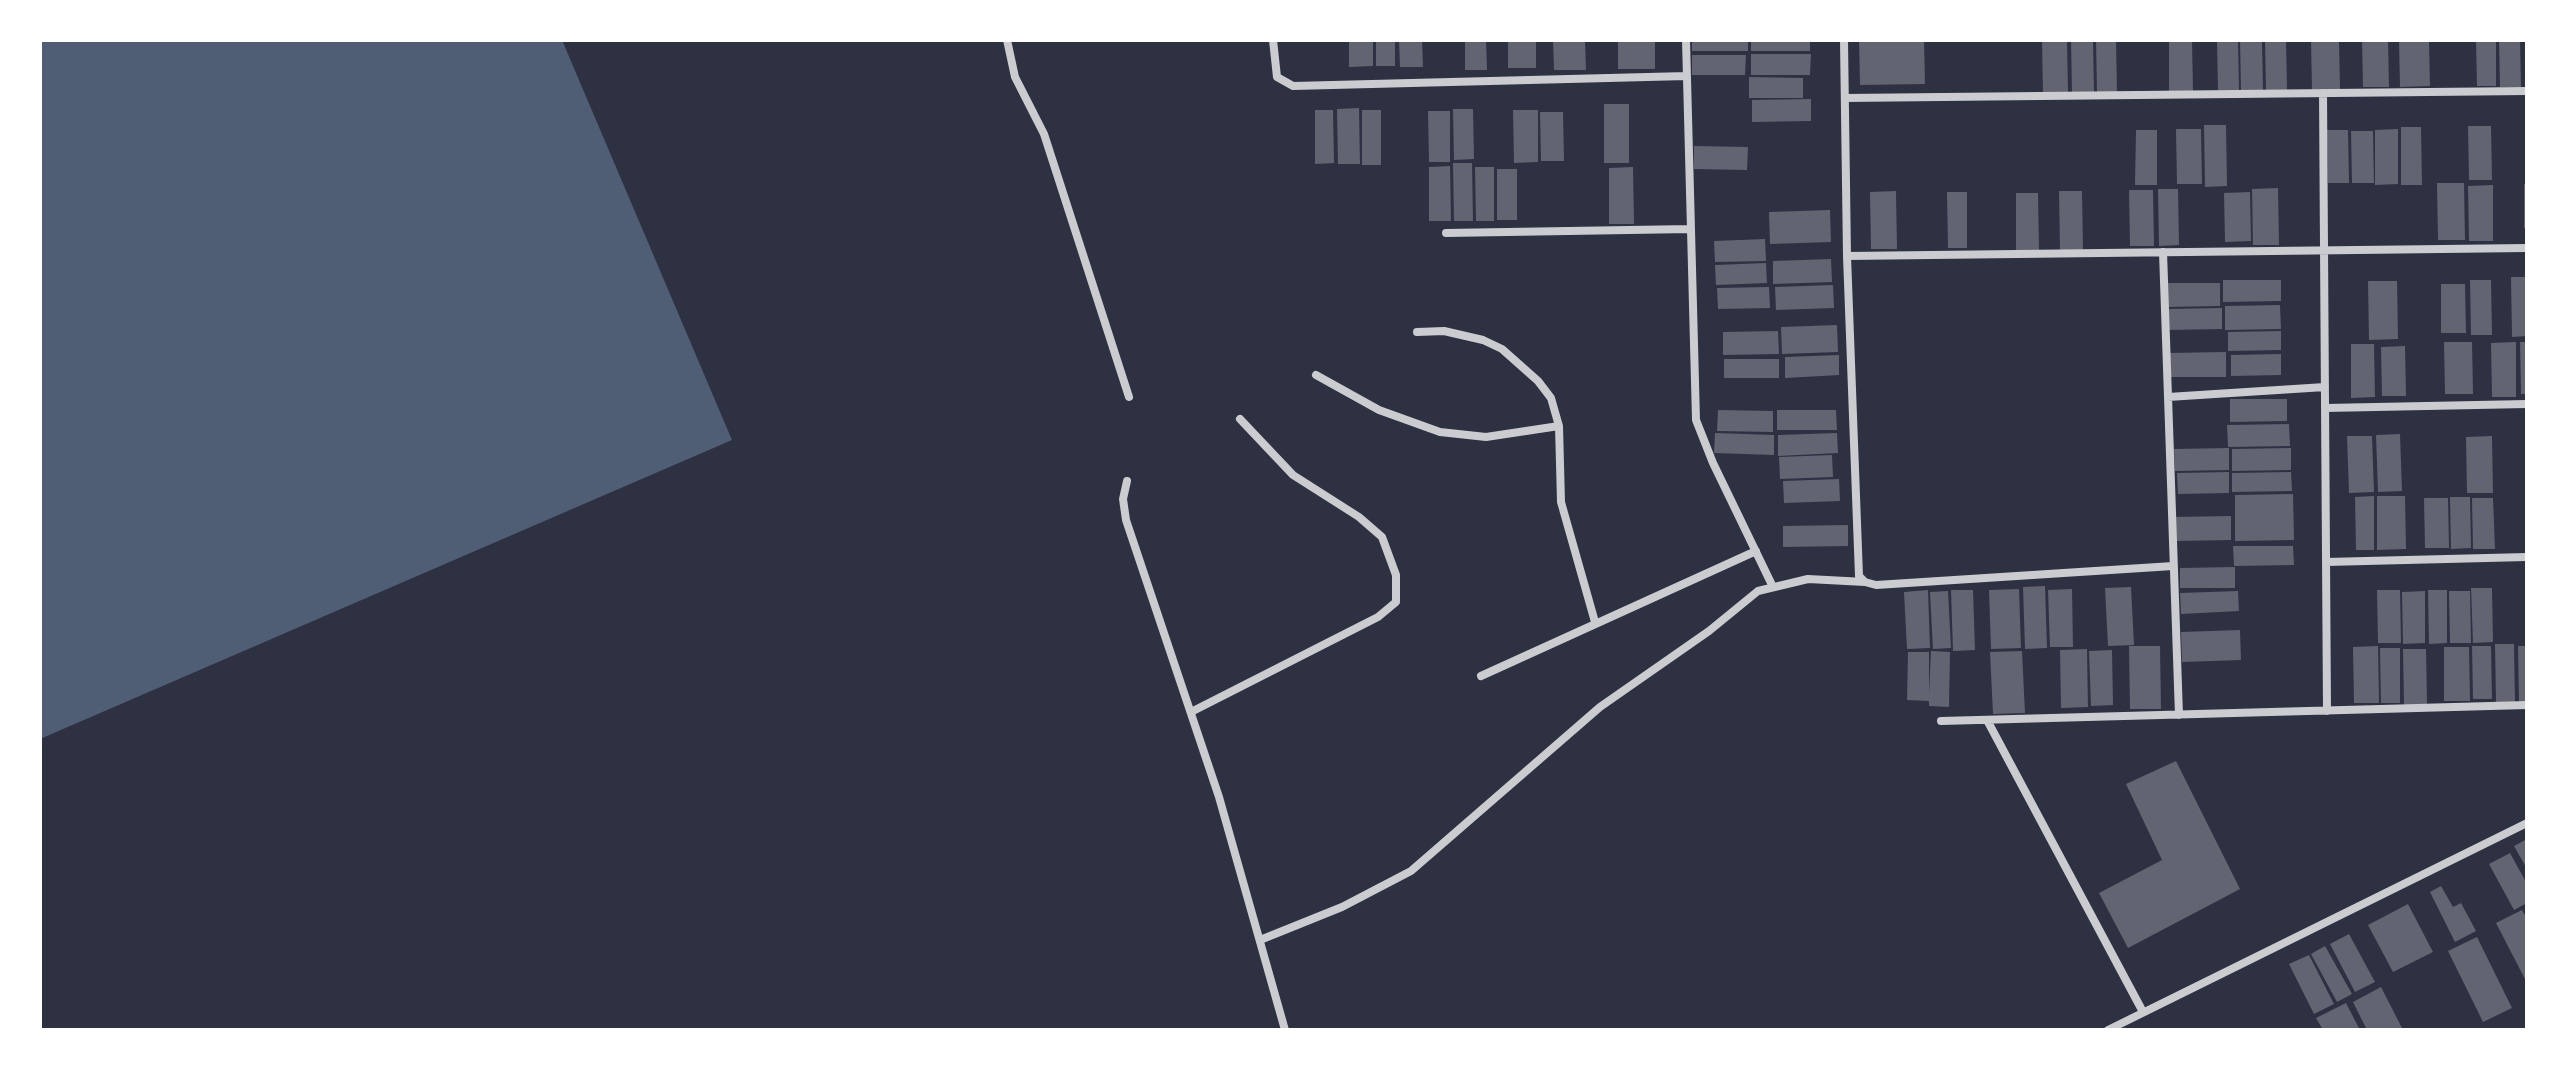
<!DOCTYPE html>
<style>
body{margin:0}
#map{position:relative;width:2567px;height:1070px;overflow:hidden;background:#2d3142;font-family:Spectral,serif}
canvas{display:block}
.frame{position:absolute;inset:0;border:42px solid #fff;pointer-events:none}
</style>
<div id="map">
<canvas width="2567" height="1070"></canvas>
<div class="frame"></div>
</div>
<script>
const context = document.querySelector('canvas').getContext('2d');
context.lineJoin = 'round';
function paint(path, color) {
  context.fillStyle = color;
  context.fill(path, 'evenodd');
}
function shape(rows) {
  const path = new Path2D();
  for (const r of rows) {
    path.moveTo(r[0], r[1]);
    for (let i = 2; i < r.length; i += 2) path.lineTo(r[i], r[i + 1]);
  }
  return path;
}
function strokePath(path, color, width, dash) {
  context.strokeStyle = color;
  context.lineWidth = width;
  context.lineCap = dash ? 'butt' : 'round';
  context.setLineDash(dash || []);
  context.stroke(path);
}
const water = shape([
 [40,40,562,40,732,440,40,739]
]);
const building = shape([
 [1349,40,1373,40,1373,66,1349,67],
 [1376,40,1395,40,1395,66,1376,66],
 [1399,40,1422,40,1423,67,1400,67],
 [1465,40,1486,40,1487,70,1465,70],
 [1508,40,1536,40,1536,68,1508,68],
 [1553,40,1585,40,1586,70,1554,70],
 [1618,40,1655,40,1655,69,1618,69],
 [1692,40,1748,40,1748,51,1692,51],
 [1751,40,1810,40,1810,51,1751,51],
 [1859,40,1924,40,1925,84,1860,85],
 [2071,40,2093,40,2094,93,2072,93],
 [2096,40,2116,40,2117,92,2097,93],
 [2169,40,2192,40,2193,92,2169,92],
 [2238,40,2239,90,2218,90,2217,41],
 [2240,40,2262,40,2263,91,2241,91],
 [2265,40,2286,40,2287,90,2266,91],
 [2311,40,2339,40,2340,89,2312,90],
 [2362,40,2388,40,2389,87,2363,87],
 [2399,40,2429,40,2430,86,2400,87],
 [2476,40,2496,40,2496,86,2477,86],
 [2499,40,2520,40,2521,87,2500,87],
 [2067,41,2068,92,2043,93,2042,42],
 [1751,54,1811,54,1810,75,1751,75],
 [1692,55,1746,55,1745,75,1692,75],
 [1749,77,1803,78,1803,98,1749,98],
 [1811,99,1811,121,1752,122,1752,100],
 [1604,104,1629,104,1629,163,1604,163],
 [1359,108,1360,164,1338,164,1337,109],
 [1453,109,1473,109,1474,159,1454,160],
 [1315,110,1333,110,1334,163,1315,164],
 [1362,110,1381,110,1381,165,1362,165],
 [1513,110,1538,110,1538,162,1514,163],
 [1428,111,1450,111,1450,162,1429,162],
 [1540,112,1563,112,1564,161,1541,161],
 [2204,125,2226,125,2227,186,2205,187],
 [2468,126,2491,126,2492,180,2469,180],
 [2401,127,2421,127,2422,185,2401,185],
 [2176,129,2201,129,2202,184,2177,184],
 [2398,129,2398,184,2375,185,2375,130],
 [2136,130,2157,130,2157,185,2135,185],
 [2327,130,2348,130,2349,183,2328,183],
 [2351,131,2373,131,2374,183,2352,183],
 [1694,146,1748,147,1747,170,1694,169],
 [1453,163,1472,163,1473,221,1454,221],
 [1450,166,1451,221,1429,221,1429,167],
 [1475,167,1494,167,1494,221,1476,221],
 [1633,167,1634,224,1609,224,1609,168],
 [1497,169,1517,169,1517,220,1497,220],
 [2437,183,2464,183,2465,240,2438,240],
 [2524,184,2527,184,2527,228,2524,228],
 [2493,185,2493,241,2469,241,2468,186],
 [2278,188,2279,245,2253,245,2252,189],
 [2158,189,2178,189,2179,245,2159,246],
 [2129,190,2153,190,2154,246,2130,246],
 [1896,191,1897,249,1871,249,1870,192],
 [2059,191,2082,191,2083,250,2060,250],
 [1947,192,1967,192,1967,248,1948,248],
 [2250,192,2251,241,2225,242,2224,193],
 [2016,193,2038,193,2039,250,2016,251],
 [1830,210,1831,242,1770,244,1769,212],
 [1765,239,1766,261,1715,262,1714,241],
 [1831,259,1832,282,1773,284,1773,261],
 [1766,263,1767,283,1716,285,1715,265],
 [2511,277,2527,277,2527,336,2512,337],
 [2223,280,2281,280,2281,301,2223,302],
 [2470,280,2491,280,2492,335,2471,335],
 [2368,281,2397,281,2398,339,2369,340],
 [2166,283,2220,283,2220,306,2166,307],
 [2441,284,2465,284,2466,333,2441,333],
 [1833,285,1834,308,1776,310,1775,287],
 [1769,287,1770,308,1718,309,1717,288],
 [2280,305,2281,329,2225,330,2225,306],
 [2222,308,2222,329,2167,330,2166,309],
 [1837,325,1838,352,1782,354,1781,327],
 [1778,331,1779,354,1723,355,1723,332],
 [2281,331,2281,350,2228,351,2228,332],
 [2444,342,2472,342,2473,394,2445,394],
 [2516,342,2516,397,2492,397,2491,343],
 [2520,342,2527,342,2527,394,2521,394],
 [2351,344,2374,344,2375,397,2351,398],
 [2405,346,2406,396,2382,396,2381,347],
 [2226,352,2226,377,2169,377,2168,353],
 [2281,354,2281,375,2231,376,2231,355],
 [1839,355,1839,375,1785,378,1785,357],
 [1724,359,1779,359,1779,378,1724,378],
 [2230,399,2287,399,2287,421,2230,422],
 [1718,410,1773,411,1773,432,1717,431],
 [1777,410,1836,410,1837,430,1777,430],
 [2289,424,2290,446,2228,447,2227,425],
 [1715,433,1774,435,1774,455,1714,453],
 [1837,433,1838,453,1778,456,1778,435],
 [2400,434,2402,491,2378,492,2376,435],
 [2347,436,2372,436,2374,492,2349,493],
 [2492,436,2493,493,2467,493,2466,437],
 [2229,448,2229,470,2175,471,2174,449],
 [2291,448,2291,470,2232,471,2232,449],
 [1832,455,1833,477,1780,479,1779,457],
 [2229,472,2229,493,2178,494,2177,473],
 [2291,472,2292,491,2232,492,2232,473],
 [1839,479,1840,501,1784,503,1783,481],
 [2293,494,2294,540,2235,541,2235,495],
 [2374,496,2374,550,2356,550,2355,497],
 [2377,496,2405,496,2406,549,2377,550],
 [2450,497,2470,497,2471,548,2451,549],
 [2424,498,2448,498,2449,548,2425,548],
 [2472,498,2493,498,2495,549,2473,549],
 [2231,516,2231,540,2175,541,2174,517],
 [1848,525,1848,546,1783,547,1783,526],
 [2233,546,2293,546,2294,565,2234,566],
 [2235,567,2235,588,2180,588,2180,568],
 [2045,586,2047,648,2025,649,2023,587],
 [2131,587,2134,645,2108,646,2105,588],
 [2471,588,2492,588,2493,642,2473,643],
 [2019,589,2021,648,1991,649,1989,590],
 [2072,589,2073,647,2050,647,2048,590],
 [1928,590,1930,648,1907,649,1904,592],
 [1951,590,1973,590,1975,650,1953,651],
 [2377,590,2400,590,2401,643,2378,643],
 [2428,590,2447,590,2447,643,2429,644],
 [1948,591,1951,648,1933,649,1930,592],
 [2238,591,2239,611,2181,614,2180,593],
 [2425,591,2425,643,2403,644,2402,592],
 [2449,591,2470,591,2471,643,2450,643],
 [2240,630,2241,660,2182,662,2181,632],
 [2495,644,2514,644,2515,703,2496,703],
 [2129,646,2160,646,2161,709,2130,709],
 [2378,646,2379,703,2354,703,2353,647],
 [2472,646,2491,646,2492,699,2473,699],
 [2518,646,2527,646,2527,703,2519,703],
 [2444,647,2469,647,2470,701,2444,701],
 [2380,648,2400,648,2400,703,2381,703],
 [2087,649,2088,707,2061,708,2060,650],
 [2403,649,2426,649,2427,704,2404,705],
 [2112,650,2113,705,2091,706,2089,651],
 [1931,651,1950,652,1949,707,1929,706,1929,701,1907,700,1908,652,1929,652,1929,695],
 [2022,651,2025,713,1993,714,1990,652],
 [2176,761,2240,889,2128,948,2099,893,2162,860,2126,784],
 [2527,839,2527,869,2514,846],
 [2510,853,2527,884,2527,903,2514,910,2489,864],
 [2441,886,2453,907,2461,903,2476,931,2455,942,2430,892],
 [2408,904,2433,952,2393,972,2368,925],
 [2522,910,2527,919,2527,983,2496,923],
 [2349,934,2375,982,2355,992,2330,944],
 [2477,937,2512,1008,2483,1022,2448,951],
 [2325,946,2352,994,2337,1002,2311,954],
 [2309,955,2334,1004,2314,1014,2289,964],
 [2381,987,2403,1030,2367,1030,2353,1002],
 [2346,1003,2360,1030,2323,1030,2316,1018]
]);
const minor = shape([
 [1007,40,1015,77,1044,134,1129,397],
 [1273,40,1277,77,1293,86,1687,76],
 [1686,40,1696,420,1713,463,1772,585],
 [1844,40,1847,256,1859,576,1865,582,1876,585,2173,566],
 [2323,93,2327,711],
 [1845,98,2527,91],
 [1446,233,1690,229],
 [2163,252,2179,715],
 [1847,256,2527,248],
 [1417,332,1444,331,1483,340,1502,349,1538,381,1551,398,1559,426,1561,502,1595,622],
 [1316,375,1379,410,1440,432,1486,437,1559,426],
 [2168,397,2325,387],
 [2325,408,2527,404],
 [1127,481,1123,499,1126,520,1219,797,1285,1030],
 [2326,562,2527,557],
 [1481,676,1756,551],
 [1191,712,1378,617,1396,602,1396,575,1382,537,1359,517,1293,475,1240,419],
 [1987,720,2143,1012],
 [1941,721,2527,705],
 [1260,940,1342,907,1411,871,1600,707,1709,631,1758,591,1808,579,1865,582],
 [2108,1030,2527,823]
]);
paint(water, '#4f5d75');
paint(building, '#626471');
strokePath(minor, '#caccd0', 8);
</script>
